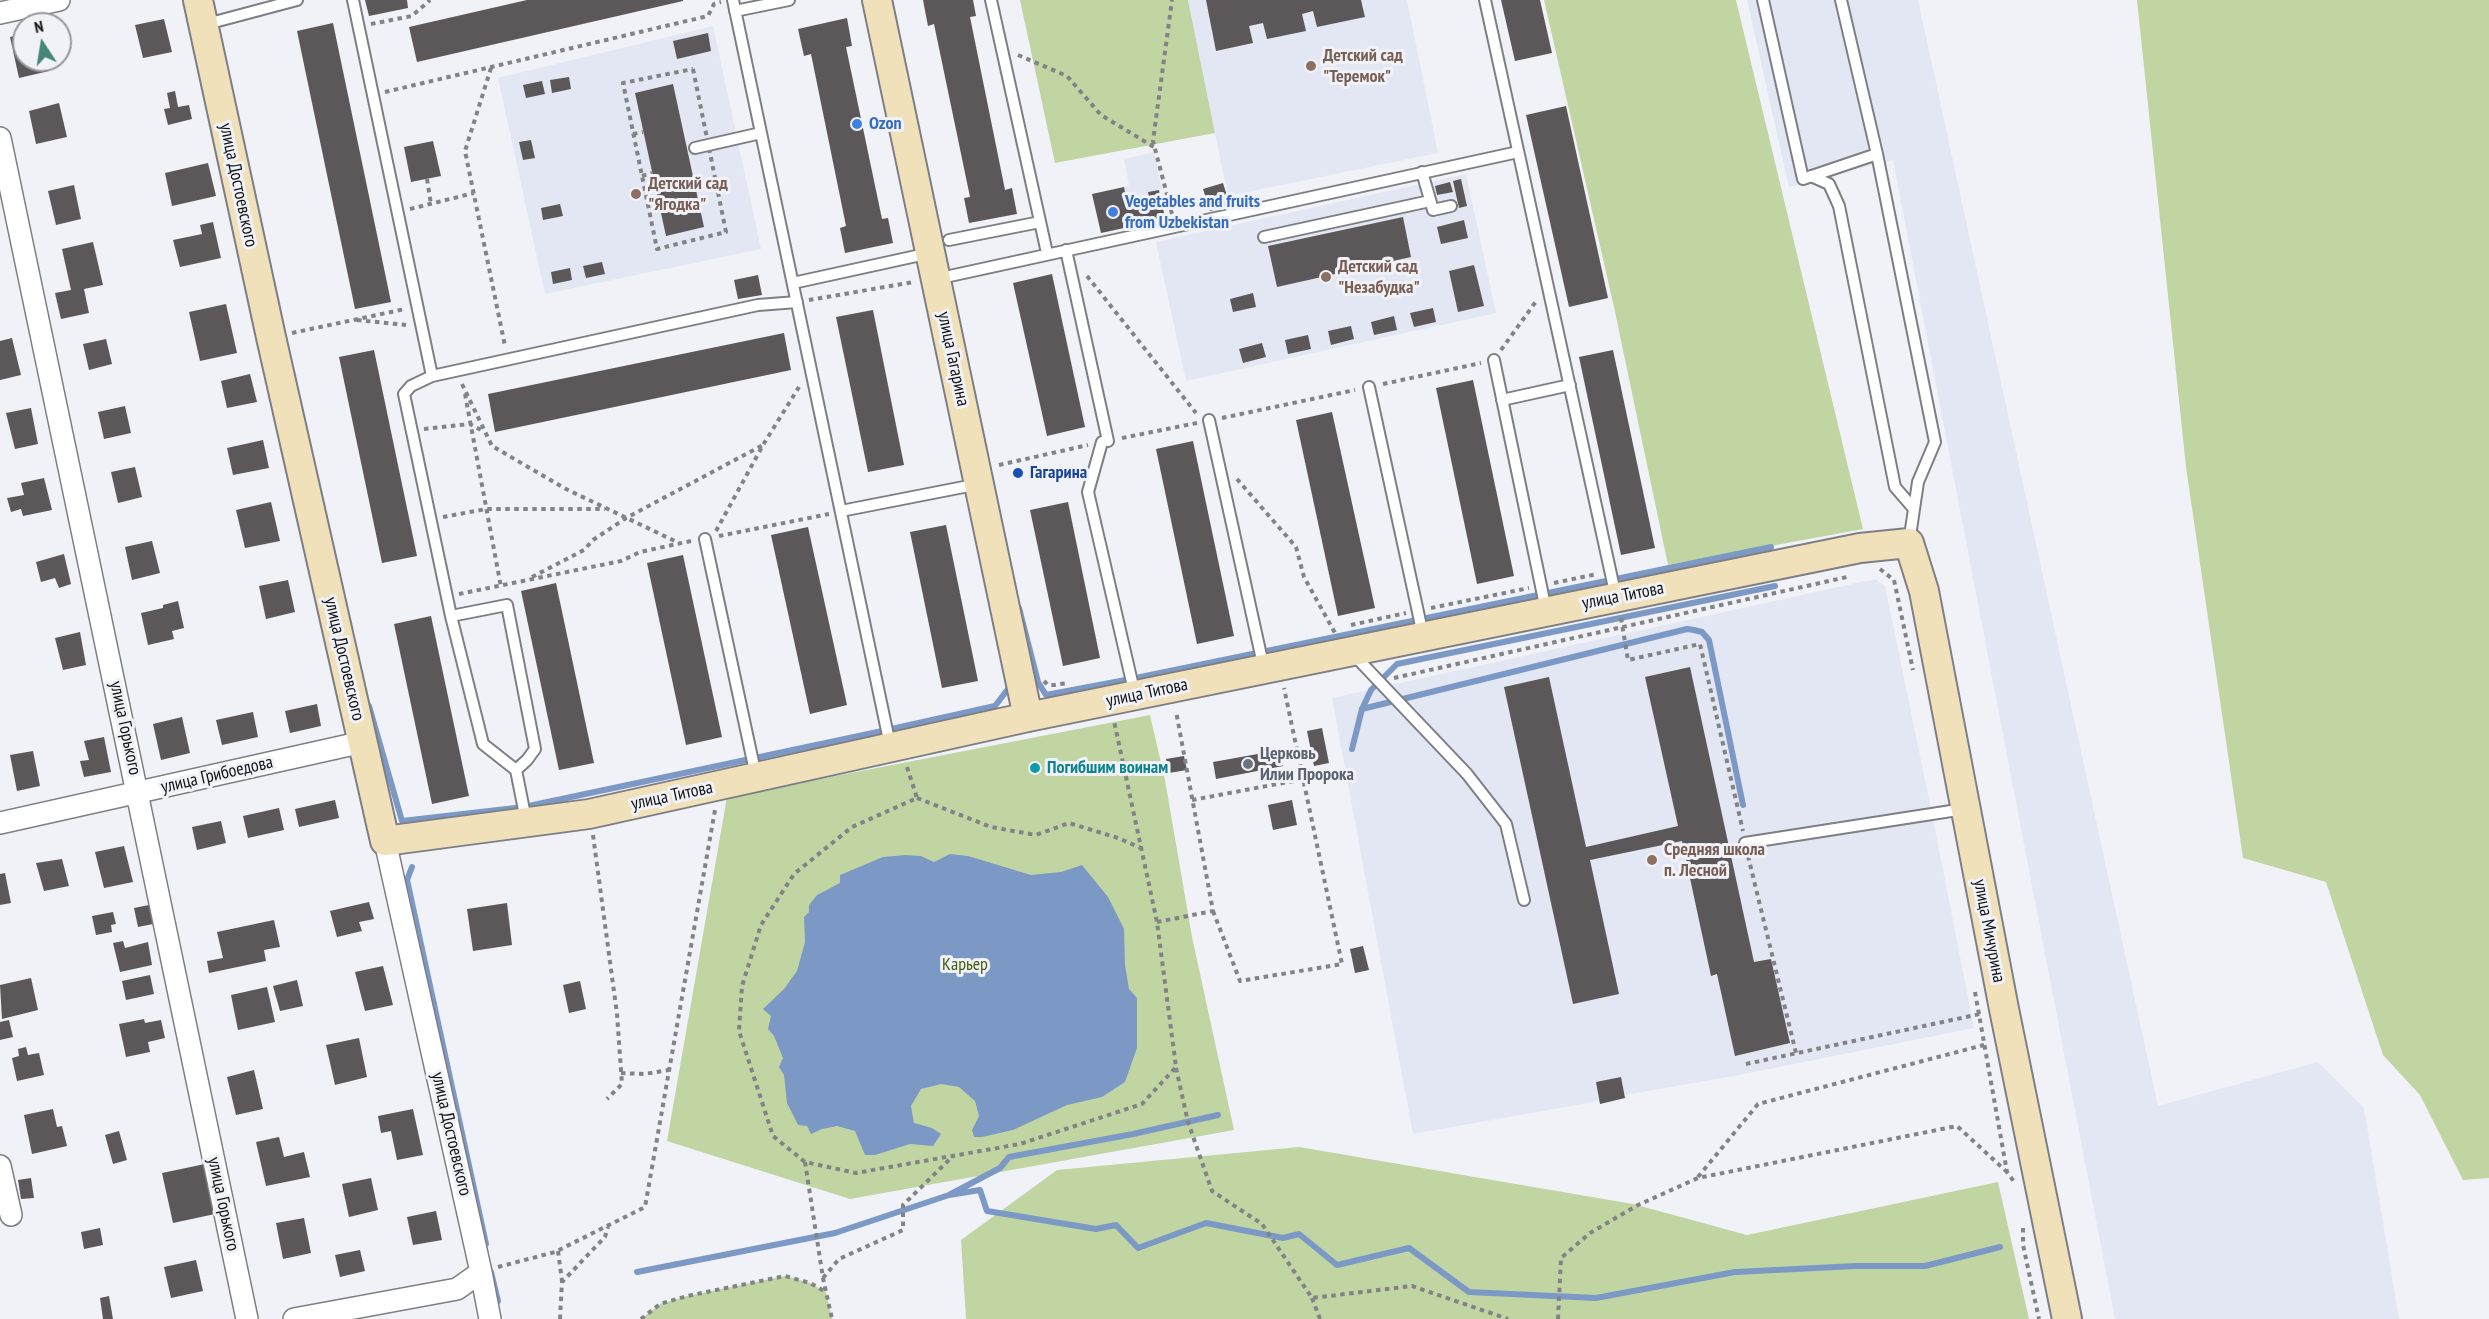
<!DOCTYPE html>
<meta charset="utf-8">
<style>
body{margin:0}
#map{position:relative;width:2489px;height:1319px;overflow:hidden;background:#f0f2f7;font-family:"PT Sans Narrow",sans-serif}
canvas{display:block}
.north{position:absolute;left:12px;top:12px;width:60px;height:60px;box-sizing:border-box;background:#f0f2f7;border:2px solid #97989c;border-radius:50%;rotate:348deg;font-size:16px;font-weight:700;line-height:24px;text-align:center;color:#111213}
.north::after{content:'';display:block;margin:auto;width:21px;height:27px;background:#448678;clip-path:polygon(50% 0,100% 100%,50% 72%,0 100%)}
</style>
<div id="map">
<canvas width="2489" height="1319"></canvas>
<div class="north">N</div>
</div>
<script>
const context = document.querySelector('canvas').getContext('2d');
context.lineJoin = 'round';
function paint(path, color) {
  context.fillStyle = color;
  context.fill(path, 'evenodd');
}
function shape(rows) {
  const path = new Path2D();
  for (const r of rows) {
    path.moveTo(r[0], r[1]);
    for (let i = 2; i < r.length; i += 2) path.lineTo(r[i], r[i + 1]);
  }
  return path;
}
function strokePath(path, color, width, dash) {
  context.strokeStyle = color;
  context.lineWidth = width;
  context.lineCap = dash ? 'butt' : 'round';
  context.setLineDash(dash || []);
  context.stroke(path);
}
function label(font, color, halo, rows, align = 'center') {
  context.font = font + ' "PT Sans Narrow",sans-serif';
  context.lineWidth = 6;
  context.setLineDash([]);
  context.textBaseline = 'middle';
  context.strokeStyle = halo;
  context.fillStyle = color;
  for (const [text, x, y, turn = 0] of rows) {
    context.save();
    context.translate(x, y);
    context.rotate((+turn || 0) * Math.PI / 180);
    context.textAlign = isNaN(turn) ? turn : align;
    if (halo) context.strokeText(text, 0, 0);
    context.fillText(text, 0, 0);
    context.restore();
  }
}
const built = shape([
 [1188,0,1407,0,1438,153,1228,196],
 [1747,0,1918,0,2158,1106,2318,1062,2364,1108,2399,1319,2115,1319,1893,160,1789,187],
 [713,26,761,249,545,294,498,78],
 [1154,152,1162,189,1148,192,1150,203,1128,207,1124,187,1129,185,1124,159],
 [1466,174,1496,313,1186,381,1156,242],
 [1875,579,1885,586,1932,814,1974,1028,1739,1075,1625,1095,1625,1098,1600,1104,1599,1101,1413,1134,1332,698]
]);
const green = shape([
 [1020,0,1188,0,1215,133,1055,163],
 [1544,0,1736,0,1863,529,1668,565,1614,307],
 [2137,0,2489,0,2489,1178,2463,1180,2420,1095,2383,1055,2326,882,2243,858,2186,467],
 [1150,715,1165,780,1192,937,1234,1130,850,1199,667,1141,727,797],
 [1299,1147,1633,1204,1747,1235,1998,1182,2029,1319,966,1319,961,1240,1057,1170],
 [785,1276,810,1283,826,1292,832,1319,641,1319,660,1304,687,1296]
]);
const water = shape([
 [950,854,968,856,1031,875,1061,872,1082,865,1108,897,1124,929,1125,965,1129,989,1137,998,1137,1048,1125,1082,1102,1097,1067,1105,1013,1130,982,1137,974,1137,972,1130,979,1116,975,1101,959,1087,941,1084,921,1089,911,1106,914,1123,932,1128,941,1134,933,1146,910,1144,875,1155,865,1155,855,1131,837,1126,822,1129,811,1134,807,1126,798,1125,787,1103,784,1075,779,1067,783,1058,774,1036,768,1029,771,1016,763,1009,784,989,797,971,805,942,804,917,809,912,809,905,817,895,840,883,840,875,883,857,905,855,921,856,934,862]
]);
const stream = shape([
 [1019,608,1038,682,1046,695,1131,679,1771,547],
 [369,706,402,821,524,807,887,730,995,706,1008,689],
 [1362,709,1687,629,1694,630,1702,632,1709,640,1743,805],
 [1352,749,1362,709,1371,690,1397,664,1775,586],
 [412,867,407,880,486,1244],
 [949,1195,980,1190,987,1211,1096,1229,1116,1225,1138,1248,1206,1223,1283,1238,1299,1234,1337,1265,1409,1248,1469,1292,1596,1298,1735,1272,1856,1266,1925,1266,2000,1247],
 [491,1272,498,1301],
 [637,1272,835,1233,949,1195,1000,1168,1009,1157,1133,1134,1218,1115]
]);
const building = shape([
 [365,0,407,0,408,8,369,16],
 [527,0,683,0,683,1,417,62,409,27],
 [923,0,973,0,976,16,970,17,1005,190,1012,188,1017,214,969,223,964,198,970,197,934,24,928,26],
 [1206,0,1361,0,1365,17,1317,27,1313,11,1302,14,1306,31,1267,39,1263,23,1249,26,1253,43,1216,51],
 [1501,0,1540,0,1552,53,1515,61],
 [847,18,852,46,846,47,882,219,888,218,893,243,845,253,840,228,846,226,811,54,804,56,798,29],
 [164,19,172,52,143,58,135,25],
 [333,23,391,302,355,309,297,31],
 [708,33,711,51,677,59,673,41],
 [24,34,24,60,47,60,49,71,19,78,10,37],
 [569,77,571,89,552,93,550,80],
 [542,81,545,94,526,98,523,85],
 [673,84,704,227,666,236,635,93],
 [175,91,178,107,189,105,192,119,168,125,164,109,170,108,167,93],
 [59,103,67,137,36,144,29,111],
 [1566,106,1608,298,1569,307,1526,115],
 [531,140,535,158,523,160,519,142],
 [433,141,441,176,411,182,404,147],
 [208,163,216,196,172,206,165,173],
 [1461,179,1467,206,1459,208,1453,181],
 [1450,182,1453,192,1437,195,1435,186],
 [1223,183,1230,205,1210,211,1203,189],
 [74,185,81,219,56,225,48,191],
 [1124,187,1128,207,1150,203,1148,192,1159,190,1166,222,1139,228,1138,225,1101,233,1092,194],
 [560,204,563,216,543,220,541,208],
 [1403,217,1411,257,1277,287,1268,246],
 [1464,220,1468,238,1441,244,1437,227],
 [213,222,221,258,180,267,173,240,202,234,200,225],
 [93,242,103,285,84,289,89,313,61,319,55,293,71,290,62,249],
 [602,262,605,274,586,278,583,266],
 [1474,265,1484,306,1458,312,1449,271],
 [570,268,572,280,553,284,551,272],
 [1052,274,1085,427,1047,436,1013,283],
 [758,275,762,295,738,299,734,280],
 [1253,293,1256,307,1233,312,1230,299],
 [226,304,237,353,200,361,189,312],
 [1433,308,1436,322,1414,327,1410,313],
 [873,310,904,465,868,472,836,317],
 [1394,316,1397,330,1374,335,1371,322],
 [1351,326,1354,339,1331,345,1328,331],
 [784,333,791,370,495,432,488,394],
 [1308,335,1311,349,1288,354,1285,340],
 [12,338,21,375,0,380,0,341],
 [106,339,112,364,89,370,83,344],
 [1262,343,1266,357,1243,363,1239,349],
 [374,350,417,556,382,563,339,357],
 [1613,350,1655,548,1621,555,1579,357],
 [250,374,257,402,227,408,221,381],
 [1473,380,1514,576,1477,584,1436,388],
 [125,406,131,433,104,439,98,412],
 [31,408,38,444,15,449,6,413],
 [1332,412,1375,608,1338,616,1296,420],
 [263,440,269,468,233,475,227,448],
 [1193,441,1234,636,1197,644,1156,449],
 [135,467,142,497,118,503,111,472],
 [44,478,52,510,23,516,21,509,11,512,7,498,24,495,21,483],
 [271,502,280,541,245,548,236,510],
 [1068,502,1100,658,1063,666,1030,510],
 [946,525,978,681,942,688,910,532],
 [808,527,847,705,810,714,771,535],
 [152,541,160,573,132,580,125,547],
 [64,554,71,584,59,588,55,578,41,582,36,562],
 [683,555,722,737,686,745,647,563],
 [288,580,295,612,266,619,259,586],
 [556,583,594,763,559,770,521,591],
 [178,601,184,628,172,631,174,639,148,645,141,613,163,608,163,605],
 [431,616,469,796,432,804,394,624],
 [80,632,86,665,63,670,55,638],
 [1690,667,1754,962,1771,959,1790,1043,1735,1056,1717,974,1711,976,1682,841,1590,860,1619,994,1573,1004,1504,687,1549,677,1586,847,1678,826,1645,677],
 [317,704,321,726,290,733,285,711],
 [253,712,258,737,222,745,216,720],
 [182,717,190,753,161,760,153,724],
 [1322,728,1329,763,1314,766,1307,731],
 [104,737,111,772,84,777,80,761,89,760,84,741],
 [1280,750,1283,766,1216,779,1213,762],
 [33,751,40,786,17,791,10,755],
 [1184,756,1187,770,1169,773,1166,759],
 [335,800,339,818,299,827,295,809],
 [1292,800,1297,825,1273,830,1268,805],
 [279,808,284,830,248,838,243,816],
 [221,821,226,843,197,850,192,827],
 [124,846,133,882,104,888,95,852],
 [62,859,69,886,44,891,36,863],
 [5,873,11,903,0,905,0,874],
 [369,902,374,919,359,922,362,931,337,937,330,911],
 [507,903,512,945,473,951,467,909],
 [154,904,158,923,138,927,134,908],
 [113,912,116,924,111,925,112,932,96,935,92,916],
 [274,920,280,947,264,950,266,961,209,973,207,961,223,958,217,932],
 [123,941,125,948,148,942,152,965,120,972,113,943],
 [1363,946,1369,970,1355,973,1350,949],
 [383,966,393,1005,365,1011,355,972],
 [150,975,154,994,126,1000,122,981],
 [31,978,38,1010,2,1019,0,985],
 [297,980,303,1006,280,1011,273,986],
 [580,981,586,1009,569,1013,563,985],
 [267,987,275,1022,238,1030,231,995],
 [144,1019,145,1023,161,1020,165,1038,148,1042,150,1052,126,1057,119,1024],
 [9,1020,13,1037,0,1040,0,1022],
 [359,1038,367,1077,335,1085,326,1045],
 [26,1047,28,1055,39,1053,44,1075,17,1081,12,1058,19,1056,18,1049],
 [254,1070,263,1109,236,1115,227,1077],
 [1621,1077,1625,1098,1600,1104,1596,1082],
 [53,1109,57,1127,62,1126,67,1146,32,1154,24,1115],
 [413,1109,423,1155,397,1160,391,1131,381,1133,378,1116],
 [119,1131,127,1160,113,1164,105,1135],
 [279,1137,284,1157,304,1152,310,1177,266,1186,256,1142],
 [205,1164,215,1214,173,1223,162,1173],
 [31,1178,34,1198,21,1199,18,1180],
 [371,1178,378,1210,349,1217,342,1184],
 [436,1211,442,1240,413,1245,407,1217],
 [304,1218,311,1253,283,1259,276,1223],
 [100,1228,103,1245,84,1249,81,1232],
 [360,1250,365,1271,340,1277,335,1255],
 [196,1260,203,1291,171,1298,164,1267],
 [109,1296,113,1319,103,1319,100,1298]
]);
const path = shape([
 [371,24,412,16,430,0],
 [1018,55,1067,76,1101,115,1154,147],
 [491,68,465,151,505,346],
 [693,69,726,232,657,249,623,83,693,69],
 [385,92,708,16,714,4,721,2],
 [633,134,643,132],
 [642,176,652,173],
 [427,179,431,204],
 [644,188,655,185],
 [410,209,474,193],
 [1172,214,1153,141,1172,0],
 [1087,276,1196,413],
 [809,300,914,282],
 [357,320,406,325],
 [292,333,405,309],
 [1501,350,1537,300],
 [462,384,492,446,566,489,679,543],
 [1383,384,1481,363],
 [465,394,501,587],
 [1222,418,1355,390],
 [424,429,470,424,483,431],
 [1122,438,1197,423],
 [999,465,1088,445],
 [1237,479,1296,547,1304,577,1335,633],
 [443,517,486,509,605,509],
 [716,531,763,445,799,387],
 [719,536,829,514],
 [1880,569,1894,580,1913,670],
 [532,577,584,550,593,540,626,518,763,445],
 [1554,583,1597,574],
 [459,594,621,561,640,552,691,541],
 [1431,608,1529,588],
 [1621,618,1628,660,1700,644,1743,831],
 [1351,625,1406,613],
 [1394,678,1847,577],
 [1044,681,1048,685,1054,685,1068,683],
 [907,767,917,798,852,827,794,874,761,925,742,986,739,1031,773,1136,805,1162,856,1173,1020,1144,1142,1104,1176,1067,1157,922,1114,721],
 [917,798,991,827,1036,835,1069,823,1118,838,1141,848],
 [1192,800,1304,779],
 [593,835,617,1014,622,1084,607,1099],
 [1748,856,1796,1053],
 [1213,911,1240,981,1342,964,1284,688],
 [1157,922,1213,911,1176,711],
 [1975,992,2007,1172,2015,1183],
 [1746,1064,1980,1014],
 [1176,1068,1188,1122,1212,1191,1262,1224,1312,1298,1412,1286,1508,1319],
 [621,1073,644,1074,669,1070],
 [805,1162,823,1278,832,1319],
 [1698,1177,1758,1104,1984,1045],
 [2023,1228,2023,1245,2039,1319],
 [558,1251,562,1281],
 [498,1267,555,1252,645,1207,715,810],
 [823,1278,839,1259,903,1230,903,1205,953,1156],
 [1312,1298,1320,1319],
 [560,1319,562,1282,605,1237,608,1227],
 [641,1319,660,1304,687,1296,785,1276,810,1283,826,1292],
 [1558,1319,1561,1258,1590,1233,1638,1205,1698,1178,1957,1126,2007,1172]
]);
const lane = shape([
 [353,0,432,376,758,305,797,302],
 [733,0,890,745],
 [991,0,1047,253],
 [1485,0,1616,597],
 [1763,0,1803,179,1877,154],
 [1841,0,1877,154,1935,442,1918,482,1909,543],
 [735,11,789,0],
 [203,25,297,0],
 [695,148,761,133],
 [1422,172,1433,210,1451,206],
 [1811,176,1829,184,1839,206,1895,487,1914,509],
 [1264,237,1430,201],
 [949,240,1040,222],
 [1066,250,1108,441],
 [936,279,1518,152],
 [793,283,930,253],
 [1494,360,1546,610],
 [432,376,411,386,404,394,451,616,483,744,516,770,526,820],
 [1369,387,1423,635],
 [1502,400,1570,385],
 [1209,420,1264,669],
 [1102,442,1088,492,1135,695],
 [841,511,979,484],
 [705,539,756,776],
 [451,616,507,605,535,749,527,760,516,770],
 [1353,654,1467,774,1506,824,1524,900],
 [1745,843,1964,809]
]);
const street = shape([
 [0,13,59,0],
 [0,138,247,1319],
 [0,823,363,742],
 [385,841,481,1272,490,1319],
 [0,1166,11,1215],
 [294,1319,457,1289,481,1272]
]);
const secondary = shape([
 [198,0,271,337,385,841,589,814,1028,717,1860,548,1909,543,1924,591,2004,1009,2067,1319],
 [877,0,1028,717]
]);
const markers = [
 [1311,66,6,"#8d6e63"],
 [857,124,6,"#3f7fe0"],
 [636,194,6,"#8d6e63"],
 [1113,212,6,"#3f7fe0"],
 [1326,277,6,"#8d6e63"],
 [1018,473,6,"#1a4fb4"],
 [1248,764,6,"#6b7280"],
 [1035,768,6,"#0f9aa8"],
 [1652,860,6,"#8d6e63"]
];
const educationNames = [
 ["Детский сад",1323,56],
 ["\"Теремок\"",1323,77],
 ["Детский сад",648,184],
 ["\"Ягодка\"",648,205],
 ["Детский сад",1338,267],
 ["\"Незабудка\"",1338,288],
 ["Средняя школа",1664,850],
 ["п. Лесной",1664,871]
];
const shopNames = [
 ["Ozon",869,124],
 ["Vegetables and fruits",1125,202],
 ["from Uzbekistan",1125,223]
];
const streetNames = [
 ["улица Достоевского",238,185,78],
 ["улица Гагарина",953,359,78],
 ["улица Титова",1623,596,-11],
 ["улица Достоевского",344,659,77],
 ["улица Титова",1147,693,-12],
 ["улица Горького",125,728,78],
 ["улица Грибоедова",217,775,-13],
 ["улица Титова",672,796,-12],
 ["улица Мичурина",1989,931,79],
 ["улица Достоевского",451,1134,77],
 ["улица Горького",223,1204,78]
];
const transitNames = [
 ["Гагарина",1030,473]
];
const worshipNames = [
 ["Церковь",1260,754],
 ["Илии Пророка",1260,775]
];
const cultureNames = [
 ["Погибшим воинам",1047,768]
];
const parkNames = [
 ["Карьер",965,965]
];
paint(built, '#e3e7f3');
paint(green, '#c1d5a3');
paint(water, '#7c99c6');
strokePath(stream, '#7c99c6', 6);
paint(building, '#5c5759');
strokePath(lane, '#7e7f84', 14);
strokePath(street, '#7e7f84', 24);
strokePath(secondary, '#7e7f84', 32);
strokePath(path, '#818386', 4, [4.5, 4.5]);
strokePath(lane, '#fff', 10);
strokePath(street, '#fff', 21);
strokePath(secondary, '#f0e1bb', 28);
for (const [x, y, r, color] of markers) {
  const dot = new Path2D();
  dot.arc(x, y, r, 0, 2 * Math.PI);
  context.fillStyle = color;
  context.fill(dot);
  strokePath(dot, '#f0f2f7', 2);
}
label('bold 18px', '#785e54', '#f0f2f7', educationNames, 'left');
label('bold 18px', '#366cbe', '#f0f2f7', shopNames, 'left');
label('18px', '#111213', '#f0f2f7', streetNames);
label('bold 18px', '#164399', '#f0f2f7', transitNames, 'left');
label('bold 18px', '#5b616d', '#f0f2f7', worshipNames, 'left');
label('bold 18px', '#0d838f', '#f0f2f7', cultureNames, 'left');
label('18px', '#455d0d', '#f0f2f7', parkNames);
</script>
